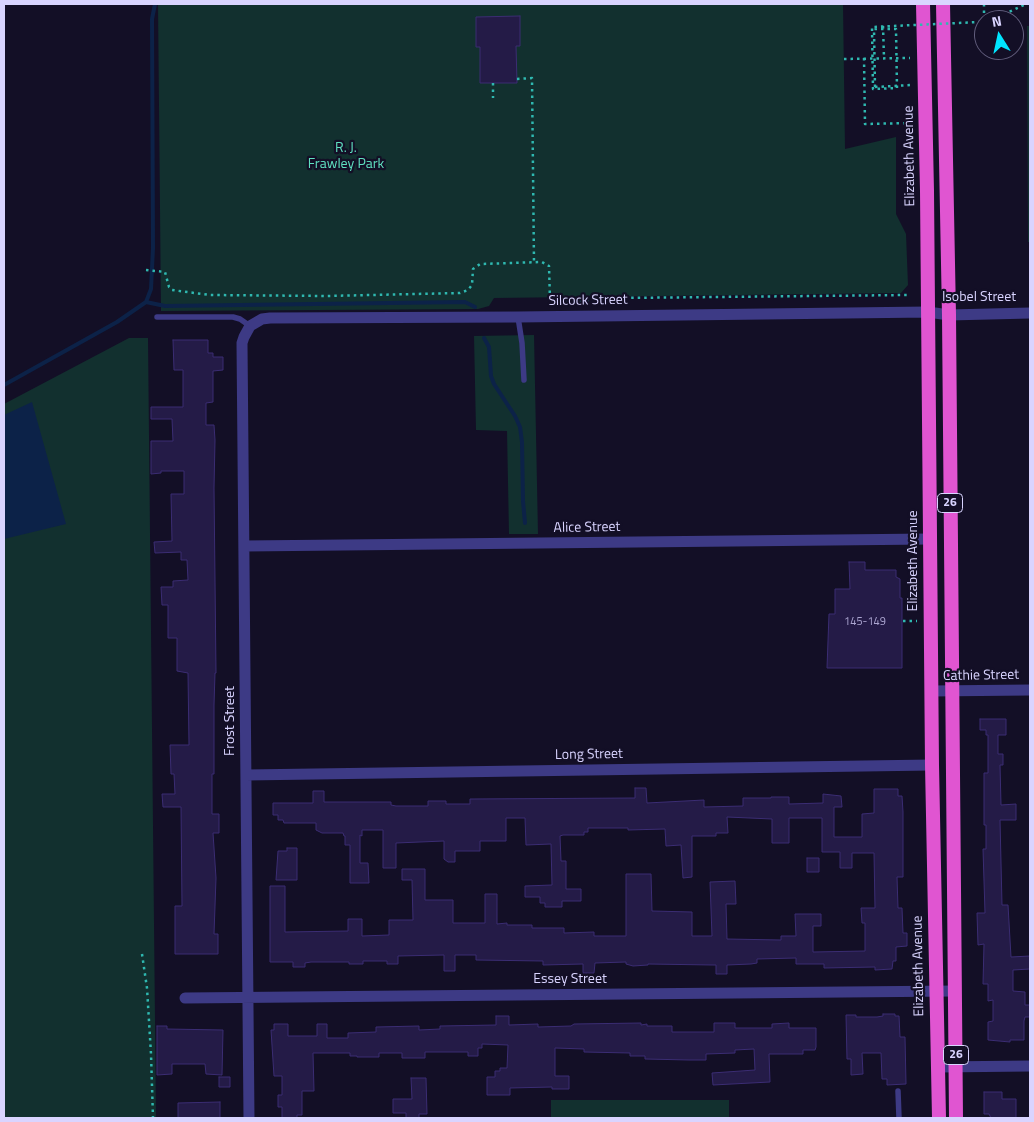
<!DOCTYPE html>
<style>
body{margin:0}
#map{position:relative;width:1034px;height:1122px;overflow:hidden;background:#130f26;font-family:"Titillium Web",sans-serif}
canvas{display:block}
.frame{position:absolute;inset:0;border:5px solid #d9d4ff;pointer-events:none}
.north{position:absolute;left:974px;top:10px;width:50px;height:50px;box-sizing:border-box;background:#130f26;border:1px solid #625e7d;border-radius:50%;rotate:350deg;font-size:14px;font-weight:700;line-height:20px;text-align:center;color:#d9d4ff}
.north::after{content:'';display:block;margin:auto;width:18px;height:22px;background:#00e5ff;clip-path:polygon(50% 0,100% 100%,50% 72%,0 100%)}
</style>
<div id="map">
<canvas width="1034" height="1122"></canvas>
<div class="frame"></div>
<div class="north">N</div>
</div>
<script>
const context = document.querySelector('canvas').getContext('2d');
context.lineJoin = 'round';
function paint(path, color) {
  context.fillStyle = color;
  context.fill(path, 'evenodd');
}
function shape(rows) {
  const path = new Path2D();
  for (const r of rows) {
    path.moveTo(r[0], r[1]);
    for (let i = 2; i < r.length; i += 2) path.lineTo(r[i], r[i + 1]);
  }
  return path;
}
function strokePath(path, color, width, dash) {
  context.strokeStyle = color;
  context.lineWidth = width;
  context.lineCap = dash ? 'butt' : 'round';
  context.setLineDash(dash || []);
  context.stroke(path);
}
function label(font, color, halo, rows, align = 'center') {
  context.font = font + ' "Titillium Web",sans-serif';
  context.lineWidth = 4.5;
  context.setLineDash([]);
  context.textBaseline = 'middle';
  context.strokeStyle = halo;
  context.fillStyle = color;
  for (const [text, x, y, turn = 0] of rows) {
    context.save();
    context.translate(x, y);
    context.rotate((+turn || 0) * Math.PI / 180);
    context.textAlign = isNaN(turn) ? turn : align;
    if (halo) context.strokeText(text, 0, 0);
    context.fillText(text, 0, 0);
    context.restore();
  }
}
const green = shape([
 [158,4,843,4,845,149,896,137,896,214,906,234,908,285,901,293,494,298,489,306,478,309,161,311],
 [1027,26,1030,26,1030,242,1028,242],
 [534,335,538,534,509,534,507,431,476,430,474,336],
 [129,338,148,338,156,1118,4,1118,4,404],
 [551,1100,729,1100,729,1118,551,1118]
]);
const water = shape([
 [32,402,66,524,4,539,4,415]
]);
const stream = shape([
 [146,302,165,306,465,302,475,307],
 [484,338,489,347,491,376,494,384,515,416,520,427,522,442,523,501,525,523],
 [4,385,117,322,146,302,151,289,153,248,152,19,155,4]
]);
const building = shape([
 [520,16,520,46,516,46,517,83,480,83,480,47,476,47,476,17,520,16],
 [173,340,208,340,208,353,213,353,213,357,223,357,223,370,213,371,213,402,206,403,206,425,214,425,215,440,214,488,216,673,215,673,214,705,214,774,212,774,212,814,219,814,219,833,213,833,216,878,214,934,218,934,218,954,175,954,175,906,182,906,181,807,163,807,162,794,175,794,174,774,171,774,170,745,189,745,188,673,177,671,177,638,168,638,168,605,162,605,161,587,173,587,173,581,188,580,187,560,181,560,181,552,155,553,154,542,172,541,171,494,184,494,184,471,161,471,161,473,151,474,151,441,173,441,172,419,151,419,151,407,183,407,183,370,174,370,173,340],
 [849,562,865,562,865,570,896,570,896,577,900,579,900,598,902,598,902,668,827,668,829,614,835,614,835,589,850,589,849,562],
 [980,719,1006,719,1006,735,998,735,998,754,1003,754,1003,765,1000,765,1001,805,1016,804,1016,820,1000,820,1002,905,1008,905,1011,957,1030,956,1030,969,1013,970,1013,991,1025,992,1025,1005,1030,1005,1030,1017,1025,1017,1024,1021,1024,1040,1010,1040,1010,1042,988,1040,988,1022,993,1021,993,1000,988,1001,988,984,983,984,984,944,978,945,977,913,985,913,983,849,986,849,986,825,984,825,984,773,988,773,988,735,986,735,986,730,980,730,980,719],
 [635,788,646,788,647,803,704,800,704,807,743,806,743,798,771,798,771,797,789,797,789,804,823,803,823,794,841,796,842,807,834,807,834,837,862,837,862,814,874,813,874,789,898,789,898,796,902,796,903,812,903,877,897,877,898,908,902,908,903,933,907,933,907,946,896,947,896,961,893,961,892,969,875,970,875,967,824,968,824,964,796,964,796,958,757,959,757,963,751,964,727,965,727,974,716,974,716,965,713,965,648,964,648,965,633,966,626,964,626,962,595,963,594,973,583,973,583,964,543,965,543,961,476,960,476,955,455,955,455,971,444,971,444,955,398,956,398,964,387,964,387,961,363,961,363,964,349,964,349,962,311,962,305,963,305,967,293,967,293,962,270,962,270,886,285,886,285,932,348,931,348,919,362,919,362,936,389,935,389,920,413,920,412,880,402,880,402,869,425,869,425,900,453,900,453,923,485,923,485,894,497,894,497,924,507,923,507,925,532,925,532,928,564,928,564,933,594,932,594,936,626,936,626,874,651,874,652,911,692,912,692,936,712,936,710,882,735,881,736,904,726,904,727,939,781,940,781,936,796,936,795,914,821,914,821,926,813,926,813,952,865,951,865,923,862,923,861,908,875,908,874,853,852,853,852,868,840,868,840,852,822,852,822,818,789,818,789,843,772,843,772,819,727,817,728,833,716,833,716,836,692,836,692,877,683,878,681,845,666,846,665,829,628,830,628,828,588,828,588,832,584,832,584,835,563,835,560,836,561,861,566,861,566,889,581,889,581,901,562,901,562,907,545,907,545,903,540,903,540,897,525,897,525,886,552,885,551,844,526,845,525,818,506,818,506,841,480,841,480,851,455,851,455,862,448,862,444,859,444,841,396,843,396,868,383,868,383,830,362,830,362,836,360,835,360,863,368,863,369,883,350,883,350,845,345,845,345,836,344,836,343,833,322,833,316,830,316,823,284,823,283,820,278,820,278,815,273,815,273,803,313,803,313,791,324,791,324,802,391,802,391,805,396,806,428,806,428,801,446,801,446,804,470,804,470,799,635,798,635,788],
 [287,848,297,848,297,880,276,880,278,851,287,851,287,848],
 [807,858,819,858,819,872,807,872,807,858],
 [883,1014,895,1014,895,1016,899,1016,900,1037,905,1037,906,1084,887,1085,887,1079,882,1079,881,1053,862,1053,863,1074,851,1075,851,1059,847,1059,846,1015,856,1015,856,1017,877,1017,883,1016,883,1014],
 [496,1016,509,1016,509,1025,538,1024,538,1027,571,1026,574,1024,641,1023,641,1025,647,1024,647,1026,672,1026,672,1032,714,1032,714,1023,735,1023,735,1028,772,1028,772,1024,789,1023,789,1028,816,1028,816,1047,815,1050,803,1050,803,1054,769,1054,770,1082,713,1085,712,1073,755,1070,754,1049,735,1050,735,1053,706,1054,706,1060,689,1060,645,1059,645,1056,630,1056,630,1053,584,1052,584,1049,555,1048,555,1076,569,1076,569,1089,552,1089,552,1087,510,1088,510,1095,487,1095,487,1077,495,1077,495,1071,500,1071,500,1068,507,1068,508,1045,482,1044,482,1048,478,1048,478,1056,468,1056,468,1052,425,1052,425,1058,402,1058,402,1053,379,1053,379,1057,357,1057,357,1056,350,1056,350,1053,313,1053,314,1091,302,1091,302,1115,297,1115,297,1118,282,1118,282,1107,278,1107,278,1095,282,1095,282,1076,274,1076,271,1030,274,1030,274,1024,288,1024,288,1036,317,1036,317,1024,327,1024,327,1038,348,1038,348,1033,376,1032,376,1027,419,1026,419,1030,440,1029,440,1026,496,1025,496,1016],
 [157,1026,167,1026,167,1029,223,1030,222,1075,206,1074,205,1064,172,1064,172,1074,157,1075,157,1026],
 [219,1077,230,1077,230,1087,219,1087,219,1077],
 [411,1078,426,1078,427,1114,419,1114,419,1118,406,1118,406,1113,393,1113,393,1099,412,1099,411,1078],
 [984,1092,1002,1092,1002,1099,1016,1099,1016,1118,991,1118,989,1114,984,1114,984,1092],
 [220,1102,220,1118,178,1118,178,1103,220,1102]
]);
const path = shape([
 [984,4,984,20],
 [992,20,1026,4],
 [979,22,984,22],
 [883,26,884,58],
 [864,58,865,124,912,123],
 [844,59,910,58],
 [517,79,532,78,534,262],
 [493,83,493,98],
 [875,87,911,85],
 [146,270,165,272,169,287,172,290,210,295,326,296,460,293,468,290,472,285,473,269,480,264,542,262,549,266,550,300,607,301,619,298,909,295],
 [903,621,917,621],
 [142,954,147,988,151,1054,153,1118]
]);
const service = shape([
 [157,317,233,317,240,319,250,326],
 [518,317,522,343,524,380],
 [898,1091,899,1118]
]);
const minor = shape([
 [245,546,930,539],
 [931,691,1030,690],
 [246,775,932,765],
 [185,998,955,991],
 [938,1067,1030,1066],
 [249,1118,242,343,244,337,250,326,262,319,270,318,518,317,928,312,949,315,1030,313]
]);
const trunk = shape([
 [923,4,927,191,932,765,939,1118],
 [943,4,949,315,956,1118]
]);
const pathBridge = shape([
 [875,87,874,29,896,29,897,88,873,89,872,27,979,22]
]);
const numberNames = [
 ["145-149",865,622]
];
const shields = [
 [950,503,25],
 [956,1055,25]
];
const shieldNames = [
 ["26",950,503],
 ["26",956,1055]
];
const parkNames = [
 ["R. J.",346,149],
 ["Frawley Park",346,165]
];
const streetNames = [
 ["Elizabeth Avenue",910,156,-91],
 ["Isobel Street",979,298],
 ["Silcock Street",588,301,-1],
 ["Alice Street",587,528,-1],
 ["Elizabeth Avenue",914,561,-90],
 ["Cathie Street",981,676,-1],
 ["Frost Street",231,721,-90],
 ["Long Street",589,755,-1],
 ["Elizabeth Avenue",919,966,-91],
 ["Essey Street",570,980]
];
paint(green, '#12302f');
paint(water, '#0c2248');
strokePath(stream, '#0c2248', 4);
paint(building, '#241b47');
strokePath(building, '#3b2d73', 1);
strokePath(path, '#2fb8b0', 2.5, [2.5, 4]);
strokePath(service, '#3d3a85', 5.5);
strokePath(minor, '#3d3a85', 11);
strokePath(trunk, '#e055d1', 14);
strokePath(pathBridge, '#2fb8b0', 2.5, [2.5, 4]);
label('11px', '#aca6d1', null, numberNames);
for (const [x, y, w] of shields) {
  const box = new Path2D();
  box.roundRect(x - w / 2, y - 9.5, w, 19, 4);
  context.fillStyle = '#130f26';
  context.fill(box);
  strokePath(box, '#d9d4ff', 1);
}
label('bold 12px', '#d9d4ff', null, shieldNames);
label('14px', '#5fe0c0', '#130f26', parkNames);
label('14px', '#d9d4ff', '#130f26', streetNames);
</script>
